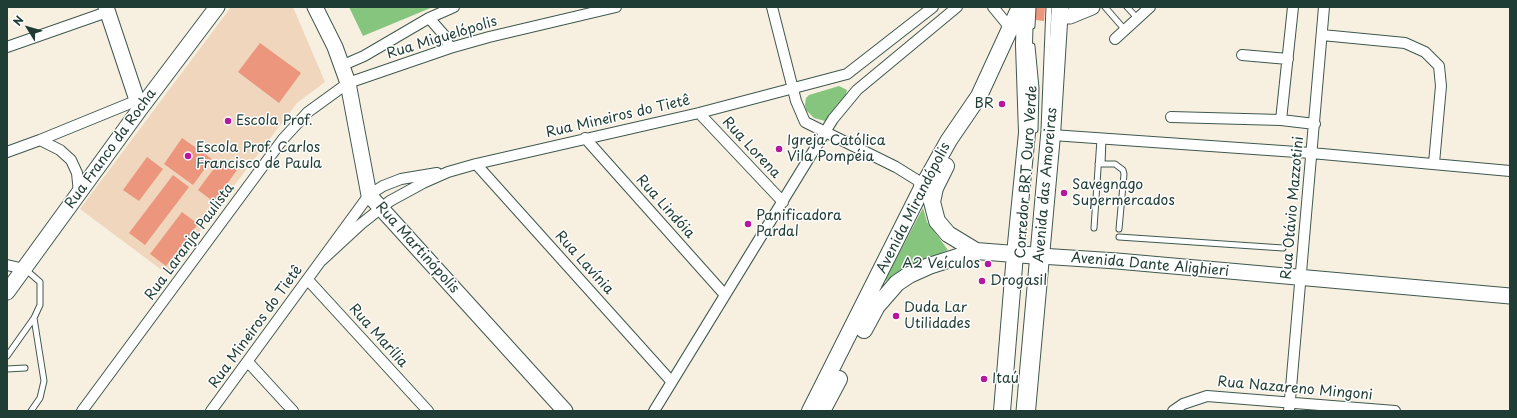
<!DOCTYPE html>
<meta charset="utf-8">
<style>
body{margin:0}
#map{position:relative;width:1517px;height:418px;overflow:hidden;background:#f7f0e1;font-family:"Playpen Sans",sans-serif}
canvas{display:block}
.frame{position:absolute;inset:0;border:8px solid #1f3d34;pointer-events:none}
.north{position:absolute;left:8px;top:8px;width:40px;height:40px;-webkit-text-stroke:3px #fff;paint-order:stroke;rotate:307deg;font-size:11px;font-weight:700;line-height:16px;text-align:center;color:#1f3d34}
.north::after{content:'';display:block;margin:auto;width:14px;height:18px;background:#1f3d34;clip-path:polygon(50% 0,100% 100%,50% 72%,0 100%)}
</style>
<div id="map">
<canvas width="1517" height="418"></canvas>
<div class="frame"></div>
<div class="north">N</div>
</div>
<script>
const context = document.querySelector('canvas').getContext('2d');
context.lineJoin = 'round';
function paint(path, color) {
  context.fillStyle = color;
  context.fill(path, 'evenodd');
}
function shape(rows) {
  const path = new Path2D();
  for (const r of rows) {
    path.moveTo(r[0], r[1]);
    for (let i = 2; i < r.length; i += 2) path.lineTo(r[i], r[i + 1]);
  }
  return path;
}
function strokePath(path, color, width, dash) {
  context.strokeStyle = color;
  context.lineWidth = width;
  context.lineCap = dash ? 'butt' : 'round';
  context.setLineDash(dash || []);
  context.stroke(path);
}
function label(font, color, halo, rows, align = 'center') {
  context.font = font + ' "Playpen Sans",sans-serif';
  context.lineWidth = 3;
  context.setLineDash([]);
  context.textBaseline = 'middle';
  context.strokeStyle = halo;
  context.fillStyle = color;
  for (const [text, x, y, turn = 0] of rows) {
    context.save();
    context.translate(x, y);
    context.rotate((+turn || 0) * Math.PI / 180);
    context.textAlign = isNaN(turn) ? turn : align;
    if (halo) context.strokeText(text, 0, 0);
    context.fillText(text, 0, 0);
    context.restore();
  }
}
const built = shape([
 [231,7,293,7,325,82,297,103,167,274,80,209]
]);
const green = shape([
 [349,7,433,7,363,36],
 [839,86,847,90,846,95,836,106,829,119,825,121,814,118,806,110,805,105,806,98,809,95],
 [923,208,927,222,948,250,908,267,884,282]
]);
const building = shape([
 [1036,7,1045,7,1044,21,1036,20],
 [260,43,301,73,279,103,238,72],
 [182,138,212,159,193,185,164,164],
 [147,157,163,169,139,201,123,190],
 [221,159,237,170,214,202,198,190],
 [173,175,189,187,145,245,129,233],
 [182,212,198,224,166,266,150,254]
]);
const lane = shape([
 [1105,7,1125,30],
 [1127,7,1138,19],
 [1032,26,1033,7],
 [1032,46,1036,88,1035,130],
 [1098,164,1115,164,1123,170,1124,174,1119,229],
 [1102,164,1103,139],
 [1094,228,1100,139],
 [1119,237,1283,248],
 [7,356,34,318,40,305,40,282,25,269],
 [7,369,25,368],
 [31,411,40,398,44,381,34,318],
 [1019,411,1044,130,1049,7]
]);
const street = shape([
 [772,7,796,101,805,122,896,167,917,180,925,192],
 [993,7,1011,29],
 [429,18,444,35,450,48],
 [1322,35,1405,43,1425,52,1439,66,1441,86,1434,163],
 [1115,39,1150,7],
 [7,47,107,12],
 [1242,55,1288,59],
 [341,66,364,56,429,18,454,7],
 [699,113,783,202],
 [1171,117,1281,120,1315,124],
 [1281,120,1293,7],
 [1052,135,1311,153,1510,171],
 [585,138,725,295],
 [40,140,60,150,71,160,77,173,79,193],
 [7,152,40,140,138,100],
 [476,164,671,381],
 [322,260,361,224,390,201,423,183,448,172,476,164,699,113,847,74,933,7],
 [7,265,24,269],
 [308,280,428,411],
 [248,362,293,411],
 [82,411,283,139,308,112,348,83,450,48,489,37,616,7],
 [211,411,369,195,383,186,401,179,437,173],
 [654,411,833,119,857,90,957,7],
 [1173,411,1183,404,1207,396,1395,411],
 [1289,411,1324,7]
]);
const secondary = shape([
 [106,7,140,109],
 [315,7,335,47,348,83,369,195,565,411],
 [1059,16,1070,16,1092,7],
 [1040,256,1117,261,1510,296],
 [7,292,140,109,217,7]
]);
const primary = shape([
 [946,166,935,188,932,202,937,221,948,234,976,251,1040,256],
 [864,330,877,306,897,283,909,275,929,266,976,251],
 [810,411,922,188,949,140,979,96,1020,7],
 [822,411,839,379],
 [1002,411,1015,254,1027,133,1024,45,1025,7],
 [1027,411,1052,135,1060,7]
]);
const markers = [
 [1002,104,4,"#b5179e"],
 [228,121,4,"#b5179e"],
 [779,149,4,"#b5179e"],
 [188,156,4,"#b5179e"],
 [1064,193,4,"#b5179e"],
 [748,224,4,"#b5179e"],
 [988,264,4,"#b5179e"],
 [982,281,4,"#b5179e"],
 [896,316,4,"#b5179e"],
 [984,379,4,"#b5179e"]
];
const streetNames = [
 ["Rua Miguelópolis",442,38,-17],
 ["Rua Mineiros do Tietê",618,117,-13],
 ["Rua Lorena",751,148,47],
 ["Rua Franco da Rocha",111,149,-54],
 ["Corredor BRT Ouro Verde",1027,172,-86],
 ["Avenida das Amoreiras",1046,185,-85],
 ["Rua Lindóia",665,207,48],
 ["Avenida Mirandópolis",914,208,-63],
 ["Rua Otávio Mazzotini",1293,208,-85],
 ["Rua Laranja Paulista",190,242,-54],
 ["Rua Martinópolis",417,248,48],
 ["Rua Lavínia",584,263,48],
 ["Avenida Dante Alighieri",1150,265,5],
 ["Rua Mineiros do Tietê",256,327,-54],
 ["Rua Marília",378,336,48],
 ["Rua Nazareno Mingoni",1295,389,5]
];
const poiNames = [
 ["BR",994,104,"right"],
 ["Escola Prof.",236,121],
 ["Igreja Católica",787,141],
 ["Vila Pompéia",787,157],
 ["Escola Prof. Carlos",196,148],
 ["Francisco de Paula",196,164],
 ["Savegnago",1072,185],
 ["Supermercados",1072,201],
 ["Panificadora",756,216],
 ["Pardal",756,232],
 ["A2 Veículos",980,264,"right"],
 ["Drogasil",990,281],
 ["Duda Lar",904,308],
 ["Utilidades",904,324],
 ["Itaú",992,379]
];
paint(built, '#f0d6bc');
paint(green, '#85c57d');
paint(building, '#eb967d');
strokePath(lane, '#3f584e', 7);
strokePath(street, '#3f584e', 12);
strokePath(secondary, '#3f584e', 17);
strokePath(primary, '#3f584e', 18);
strokePath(lane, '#fff', 5);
strokePath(street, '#fff', 10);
strokePath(secondary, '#fff', 15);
strokePath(primary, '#fff', 16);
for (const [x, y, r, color] of markers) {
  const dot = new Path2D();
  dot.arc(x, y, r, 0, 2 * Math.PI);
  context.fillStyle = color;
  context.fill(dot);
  strokePath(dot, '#fff', 1.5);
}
label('14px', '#1f3d34', '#fff', streetNames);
label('14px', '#1f3d34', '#fff', poiNames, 'left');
</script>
